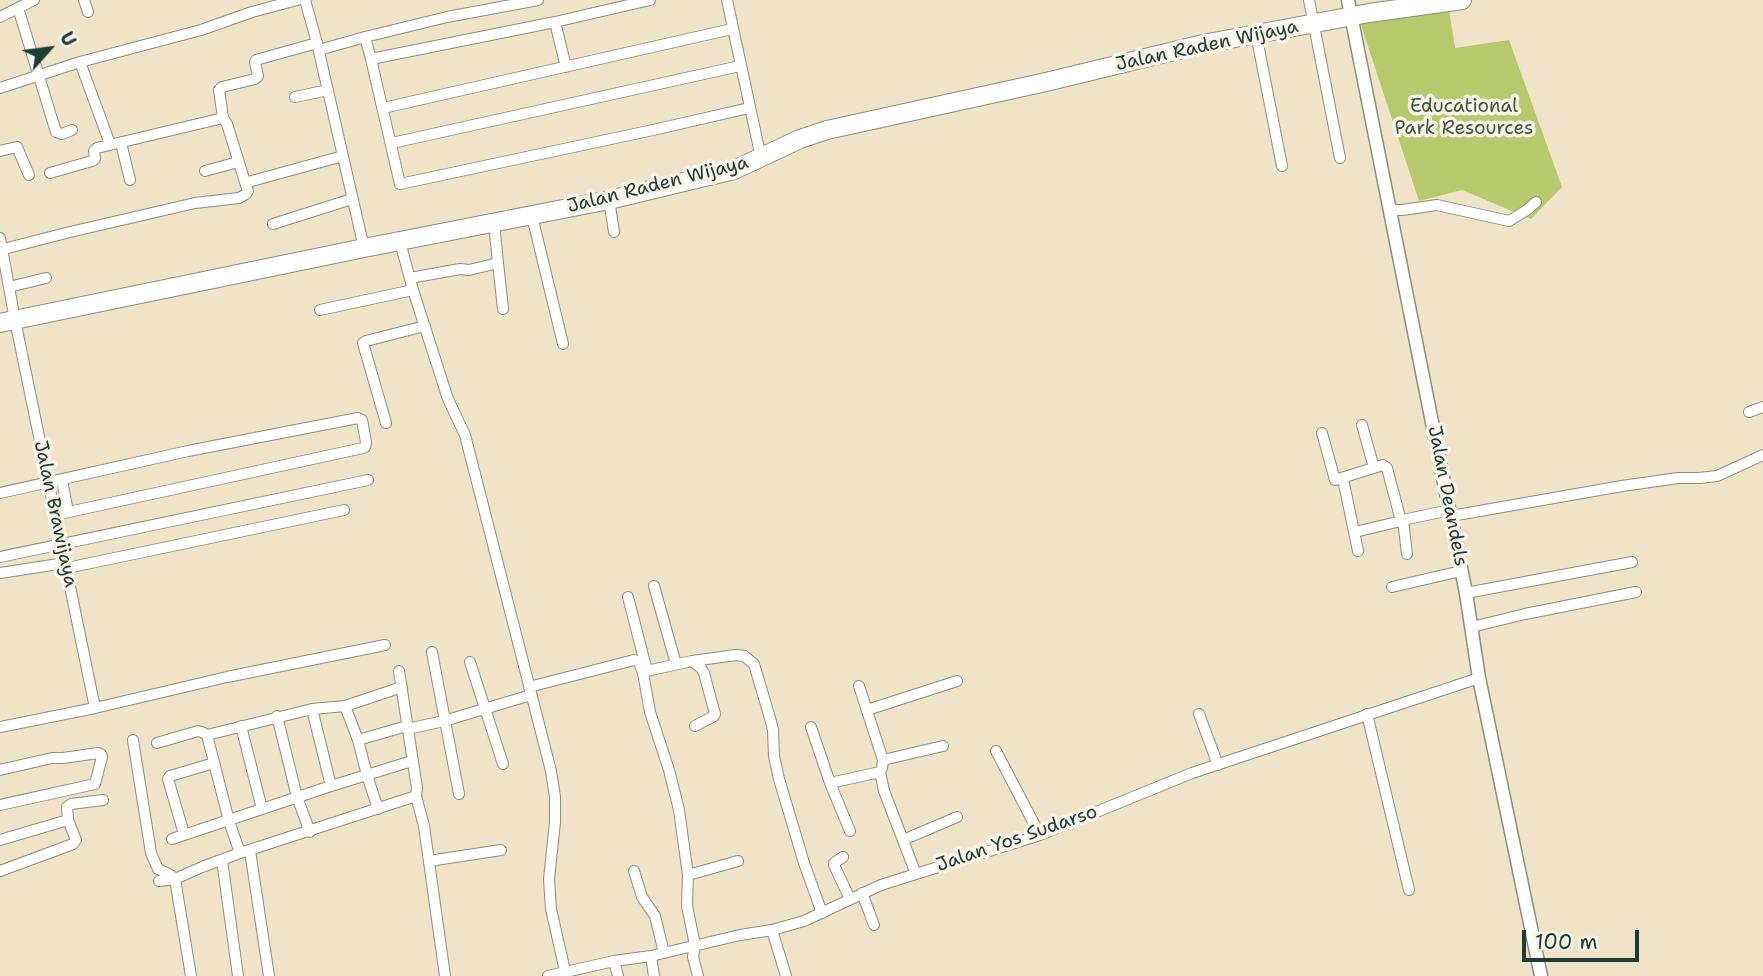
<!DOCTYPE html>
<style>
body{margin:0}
#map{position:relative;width:1763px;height:976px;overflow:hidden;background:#f1e3c7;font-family:"Shantell Sans",sans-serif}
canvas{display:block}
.north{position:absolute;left:14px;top:14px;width:70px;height:70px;-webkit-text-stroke:5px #f7f3e8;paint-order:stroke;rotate:62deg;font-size:19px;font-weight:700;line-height:28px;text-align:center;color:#1f3d34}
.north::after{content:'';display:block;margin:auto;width:24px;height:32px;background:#1f3d34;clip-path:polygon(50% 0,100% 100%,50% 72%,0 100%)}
.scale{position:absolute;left:1522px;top:930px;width:117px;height:32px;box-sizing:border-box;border:4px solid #1f3d34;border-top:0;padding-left:9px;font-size:21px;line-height:24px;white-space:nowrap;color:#1f3d34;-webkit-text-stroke:5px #f7f3e8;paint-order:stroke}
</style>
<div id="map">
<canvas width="1763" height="976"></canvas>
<div class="north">U</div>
<div class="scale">100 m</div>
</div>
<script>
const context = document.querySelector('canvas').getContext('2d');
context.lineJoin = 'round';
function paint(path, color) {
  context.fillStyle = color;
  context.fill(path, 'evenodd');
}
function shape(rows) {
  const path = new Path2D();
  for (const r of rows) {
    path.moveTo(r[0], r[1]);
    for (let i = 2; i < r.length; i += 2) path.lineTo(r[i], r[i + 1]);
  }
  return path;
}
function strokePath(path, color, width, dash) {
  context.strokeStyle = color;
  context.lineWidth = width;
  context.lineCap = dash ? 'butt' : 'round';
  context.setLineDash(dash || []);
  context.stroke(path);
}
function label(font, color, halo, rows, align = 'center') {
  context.font = font + ' "Shantell Sans",sans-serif';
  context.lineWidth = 7;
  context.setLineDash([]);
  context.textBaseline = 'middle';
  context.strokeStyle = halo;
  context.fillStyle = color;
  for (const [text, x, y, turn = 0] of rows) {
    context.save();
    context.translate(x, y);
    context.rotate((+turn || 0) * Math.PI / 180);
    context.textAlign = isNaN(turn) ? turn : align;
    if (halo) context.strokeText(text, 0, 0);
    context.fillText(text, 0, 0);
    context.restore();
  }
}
const green = shape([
 [1449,9,1455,48,1509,40,1562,187,1531,219,1462,190,1419,201,1360,22]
]);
const street = shape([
 [84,0,88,12],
 [305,0,317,43,364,248],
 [650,0,555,22,371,59,400,184,653,130,749,108],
 [727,0,761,158],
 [1309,0,1340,158],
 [18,8,56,132,62,134,72,130],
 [0,17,34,0],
 [555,22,566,67],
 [1256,34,1282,166],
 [365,37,447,17,538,0],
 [317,43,256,60,255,62,258,76,255,79,222,87,219,90,223,118,227,124,245,182,248,182,343,156],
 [319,50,365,37,371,59],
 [80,62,110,144],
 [0,88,80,62,201,30,252,12,297,0],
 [295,97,328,90],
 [383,108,732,29],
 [121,143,130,180],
 [392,143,740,66],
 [0,151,17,147,29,175],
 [205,171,238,162],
 [50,173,92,161,95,159,94,151,97,148,223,118],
 [609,200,614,232],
 [1390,210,1402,210,1437,205,1509,221,1527,210,1536,202],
 [532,216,563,344],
 [273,224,352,199],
 [0,238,15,320,95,708],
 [400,242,413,290,448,399,465,435,551,771,555,797,555,822,549,879,551,909,565,971],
 [0,250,70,232,195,203,239,198,246,194,248,191,245,182],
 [498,263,503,309],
 [410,278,460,269,469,270,498,263,494,223],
 [9,287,46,278],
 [320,310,413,290],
 [1749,412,1763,407],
 [386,423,363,343,366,341,425,326],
 [1362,425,1374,468],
 [1322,433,1335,480,1383,465,1387,468,1401,521,1403,520,1407,554],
 [1343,479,1358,551],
 [62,480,68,512],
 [0,493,188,451,358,418,362,420,366,442,365,447,363,448,55,515],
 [1451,516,1622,486,1678,478,1699,478,1717,476,1763,455],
 [1403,520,1450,510],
 [1355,532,1401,521],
 [0,557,368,480],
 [67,568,344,510],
 [0,573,65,563],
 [654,586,676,664],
 [1392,587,1461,571],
 [1466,593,1632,562],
 [628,597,646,667],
 [1472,627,1525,614,1636,592],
 [432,652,459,794],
 [692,661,736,655,744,656,754,664,770,718,773,730,774,756,779,779,804,863,822,913],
 [470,662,503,764],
 [643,673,650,712,669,770,679,810,688,875,687,906,695,945,693,957,698,976],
 [859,686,883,760,882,768,880,772,884,791,916,874],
 [529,687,634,660,639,662,643,673,651,670,692,661,701,668,704,673,715,714,714,716,695,726],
 [345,706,402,687],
 [312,709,331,786],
 [867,710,957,681],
 [1199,714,1218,765],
 [1367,714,1409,890],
 [277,716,297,797,310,832],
 [241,726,262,809],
 [0,727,95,708,227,677,385,645],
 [811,727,830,783],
 [407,729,444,721,531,695],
 [133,740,151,853,158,869,169,874,175,879,191,976],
 [358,740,407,726],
 [157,743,198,731,202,732,207,735,312,709,345,706,358,740,367,775,378,809],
 [996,751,1040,835],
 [883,760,943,746],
 [0,770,52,758,63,758,98,753,101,754,102,757,95,784,0,805],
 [416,796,424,826,445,976],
 [850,831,830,783,880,772],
 [184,834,168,779,170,776,214,763],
 [172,839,331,786,412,761],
 [0,840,68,820],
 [903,840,957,817],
 [250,851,269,976],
 [240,853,416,796,417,788,399,671],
 [843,857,834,863,834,865,850,899],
 [222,860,238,976],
 [429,861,501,850],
 [0,871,73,844,76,840,68,820,67,807,71,804,103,800],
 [634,871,642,897,655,916,664,953],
 [688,875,738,861],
 [159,881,175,879,202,867,240,853,229,821,207,735],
 [862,893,874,925],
 [772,930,786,976],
 [651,956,654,976],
 [614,961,618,976],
 [548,976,614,961,651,956,740,935,772,930,804,921,881,885,1040,835,1192,773,1479,678]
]);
const secondary = shape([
 [1348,0,1466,593,1479,678,1541,976]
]);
const highway = shape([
 [0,323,364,248,609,200,734,170,800,139,827,130,1046,82,1203,44,1369,13,1462,0]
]);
const streetNames = [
 ["Jalan Raden Wijaya",1207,46,-12],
 ["Jalan Raden Wijaya",658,185,-14],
 ["Jalan Deandels",1447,496,79],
 ["Jalan Brawijaya",55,514,78],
 ["Jalan Yos Sudarso",1017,839,-19]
];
const parkNames = [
 ["Educational",1464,107],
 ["Park Resources",1464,129]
];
paint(green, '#b7c96d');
strokePath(street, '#88907e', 12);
strokePath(secondary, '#88907e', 15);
strokePath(highway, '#88907e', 20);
strokePath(street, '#fff', 10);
strokePath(secondary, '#fff', 12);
strokePath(highway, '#fff', 18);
label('19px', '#1f3d34', '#f7f3e8', streetNames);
label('19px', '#3d593f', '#f7f3e8', parkNames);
</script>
